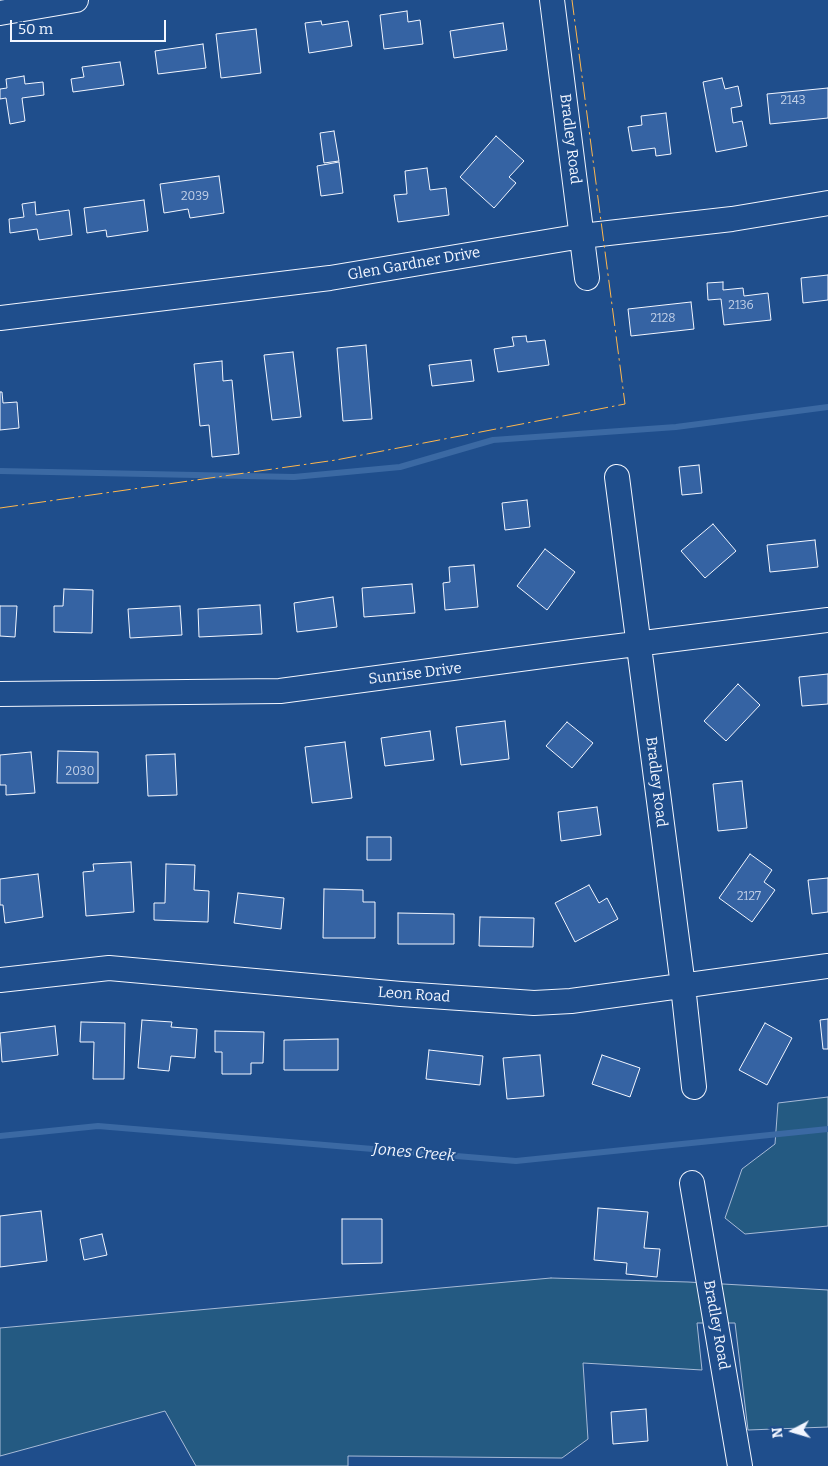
<!DOCTYPE html>
<style>
body{margin:0}
#map{position:relative;width:828px;height:1466px;overflow:hidden;background:#1f4e8c;font-family:Bitter,serif}
canvas{display:block}
.north{position:absolute;left:768px;top:1406px;width:50px;height:50px;-webkit-text-stroke:4px #1f4e8c;paint-order:stroke;rotate:264deg;font-size:14px;font-weight:700;line-height:20px;text-align:center;color:#f2f6ff}
.north::after{content:'';display:block;margin:auto;width:18px;height:22px;background:#f2f6ff;clip-path:polygon(50% 0,100% 100%,50% 72%,0 100%)}
.scale{position:absolute;left:10px;top:20px;width:156px;height:22px;box-sizing:border-box;border:2px solid #f2f6ff;border-top:0;padding-left:6px;font-size:15px;line-height:18px;white-space:nowrap;color:#f2f6ff;-webkit-text-stroke:4px #1f4e8c;paint-order:stroke}
</style>
<div id="map">
<canvas width="828" height="1466"></canvas>
<div class="north">N</div>
<div class="scale">50 m</div>
</div>
<script>
const context = document.querySelector('canvas').getContext('2d');
context.lineJoin = 'round';
function paint(path, color) {
  context.fillStyle = color;
  context.fill(path, 'evenodd');
}
function shape(rows) {
  const path = new Path2D();
  for (const r of rows) {
    path.moveTo(r[0], r[1]);
    for (let i = 2; i < r.length; i += 2) path.lineTo(r[i], r[i + 1]);
  }
  return path;
}
function strokePath(path, color, width, dash) {
  context.strokeStyle = color;
  context.lineWidth = width;
  context.lineCap = dash ? 'butt' : 'round';
  context.setLineDash(dash || []);
  context.stroke(path);
}
function label(font, color, halo, rows, align = 'center') {
  context.font = font + ' Bitter,serif';
  context.lineWidth = 4;
  context.setLineDash([]);
  context.textBaseline = 'middle';
  context.strokeStyle = halo;
  context.fillStyle = color;
  for (const [text, x, y, turn = 0] of rows) {
    context.save();
    context.translate(x, y);
    context.rotate((+turn || 0) * Math.PI / 180);
    context.textAlign = isNaN(turn) ? turn : align;
    if (halo) context.strokeText(text, 0, 0);
    context.fillText(text, 0, 0);
    context.restore();
  }
}
const green = shape([
 [828,1097,828,1226,745,1234,725,1218,742,1169,775,1144,778,1103,828,1097],
 [551,1278,688,1282,828,1290,828,1427,748,1430,735,1323,697,1323,702,1370,583,1363,588,1439,562,1458,348,1456,348,1466,196,1466,165,1411,0,1456,0,1328,551,1278]
]);
const stream = shape([
 [0,471,294,477,400,467,493,440,676,427,828,407],
 [0,1136,98,1126,516,1161,828,1129]
]);
const building = shape([
 [407,11,408,22,420,20,423,44,384,49,380,15,407,11],
 [321,21,322,25,348,21,352,46,309,53,305,23,321,21],
 [503,23,507,50,454,58,450,31,503,23],
 [256,29,261,73,221,78,216,34,256,29],
 [203,44,206,68,158,74,155,51,203,44],
 [120,62,124,85,73,92,71,79,84,77,82,67,120,62],
 [24,76,25,84,43,82,44,95,22,98,25,121,10,124,6,98,0,99,0,89,7,88,6,79,24,76],
 [722,78,725,89,738,86,742,106,731,108,733,123,742,121,747,146,716,152,703,82,722,78],
 [828,88,828,118,770,124,767,94,828,88],
 [666,113,671,154,656,156,655,148,632,151,628,127,642,125,641,116,666,113],
 [334,131,339,161,324,163,320,133,334,131],
 [496,136,524,161,509,177,516,183,494,208,460,177,496,136],
 [339,162,343,193,321,196,317,166,339,162],
 [427,168,430,190,446,188,449,215,398,222,394,195,407,194,405,171,427,168],
 [219,176,224,213,190,218,188,209,164,213,160,184,219,176],
 [144,200,148,231,107,237,106,230,87,233,84,208,144,200],
 [35,202,36,215,69,210,72,235,39,240,37,229,10,233,9,219,24,217,22,204,35,202],
 [828,275,828,300,803,303,801,278,828,275],
 [723,282,723,290,743,288,744,296,768,293,771,320,724,325,721,299,708,300,707,283,723,282],
 [691,302,694,329,631,336,628,309,691,302],
 [526,336,527,342,545,340,549,365,498,372,494,349,514,346,512,337,526,336],
 [366,345,372,419,343,421,337,348,366,345],
 [293,352,301,417,272,420,264,355,293,352],
 [471,360,474,381,432,386,429,365,471,360],
 [222,361,223,381,232,380,239,454,212,457,209,425,200,426,194,364,222,361],
 [0,392,2,392,3,403,17,402,19,428,0,430,0,392],
 [699,465,702,493,682,495,679,467,699,465],
 [527,500,530,527,505,530,502,503,527,500],
 [713,524,736,551,705,578,681,551,713,524],
 [815,540,818,567,770,572,767,545,815,540],
 [545,549,575,572,547,610,517,586,545,549],
 [474,565,478,607,445,610,443,583,450,582,449,567,474,565],
 [412,584,415,613,364,617,362,588,412,584],
 [64,589,93,590,92,633,54,632,54,606,63,606,64,589],
 [333,597,337,627,297,632,294,603,333,597],
 [260,605,262,634,199,637,198,609,260,605],
 [0,606,17,606,15,637,0,636,0,606],
 [180,606,182,635,130,638,128,609,180,606],
 [828,674,828,704,802,706,799,677,828,674],
 [738,684,760,705,726,741,704,721,738,684],
 [505,721,509,759,461,765,456,727,505,721],
 [567,722,593,743,572,768,546,746,567,722],
 [430,731,434,760,385,766,381,738,430,731],
 [345,742,352,798,312,803,305,747,345,742],
 [58,751,98,752,98,783,57,783,58,751],
 [31,752,35,793,6,795,6,785,0,785,0,755,31,752],
 [175,754,177,795,148,796,146,755,175,754],
 [742,781,747,828,718,831,713,784,742,781],
 [597,807,601,835,561,841,558,812,597,807],
 [367,837,391,837,391,860,367,860,367,837],
 [750,854,772,870,764,882,775,890,752,922,719,898,750,854],
 [131,862,134,912,86,916,83,872,94,871,93,864,131,862],
 [166,864,195,865,194,890,209,891,208,922,154,920,154,903,165,903,166,864],
 [38,874,43,917,5,923,3,905,0,905,0,879,38,874],
 [828,878,828,912,812,914,808,880,828,878],
 [589,885,599,903,607,898,618,919,575,942,555,903,589,885],
 [324,889,363,890,363,902,375,902,375,938,323,938,324,889],
 [238,893,284,898,281,929,234,923,238,893],
 [398,913,454,914,454,944,398,944,398,913],
 [480,917,534,918,533,947,479,946,480,917],
 [828,1019,828,1049,823,1049,820,1020,828,1019],
 [142,1020,172,1022,171,1027,197,1029,195,1058,171,1056,169,1071,138,1068,142,1020],
 [81,1022,125,1023,124,1079,93,1079,94,1042,80,1042,81,1022],
 [765,1023,792,1038,767,1085,739,1070,765,1023],
 [55,1026,58,1055,2,1062,0,1033,55,1026],
 [215,1031,264,1032,263,1063,251,1063,251,1074,222,1074,222,1052,215,1052,215,1031],
 [338,1039,338,1070,284,1070,284,1040,338,1039],
 [429,1050,483,1056,480,1085,426,1079,429,1050],
 [540,1055,544,1096,507,1099,503,1058,540,1055],
 [602,1055,640,1068,630,1097,592,1084,602,1055],
 [598,1208,648,1212,644,1248,660,1249,657,1277,626,1274,627,1263,594,1260,598,1208],
 [41,1211,47,1261,0,1267,0,1216,41,1211],
 [342,1219,382,1219,382,1263,342,1264,342,1219],
 [102,1234,107,1255,84,1260,80,1239,102,1234],
 [646,1409,648,1441,613,1444,611,1412,646,1409]
]);
const minor = shape([
 [552,0,587,278],
 [0,13,76,0],
 [0,318,330,278,582,236,732,219,828,203],
 [617,477,683,986,694,1087],
 [0,694,280,691,580,651,828,620],
 [0,980,109,968,401,994,534,1003,571,1001,828,966],
 [692,1183,740,1466]
]);
const power = shape([
 [0,508,336,460,625,404,572,0]
]);
const numberNames = [
 ["2143",793,101],
 ["2039",195,197],
 ["2136",741,306],
 ["2128",663,319],
 ["2030",80,772],
 ["2127",749,897]
];
const streetNames = [
 ["Bradley Road",570,139,83],
 ["Glen Gardner Drive",414,264,-10],
 ["Sunrise Drive",415,674,-7],
 ["Bradley Road",656,782,83],
 ["Leon Road",414,995,4],
 ["Bradley Road",716,1325,80]
];
const waterNames = [
 ["Jones Creek",414,1153,5]
];
paint(green, '#245a82');
strokePath(green, '#a8bbd7', 1);
strokePath(stream, '#3b69a3', 6);
paint(building, '#3563a3');
strokePath(building, '#f2f6ff', 1);
strokePath(minor, '#f2f6ff', 26);
strokePath(minor, '#1f4e8c', 24);
strokePath(power, '#ffb74d', 1, [18, 4, 2.5, 4]);
label('12px', '#c3d1e8', null, numberNames);
label('15px', '#f2f6ff', '#1f4e8c', streetNames);
label('italic 16px', '#f2f6ff', '#1f4e8c', waterNames);
</script>
